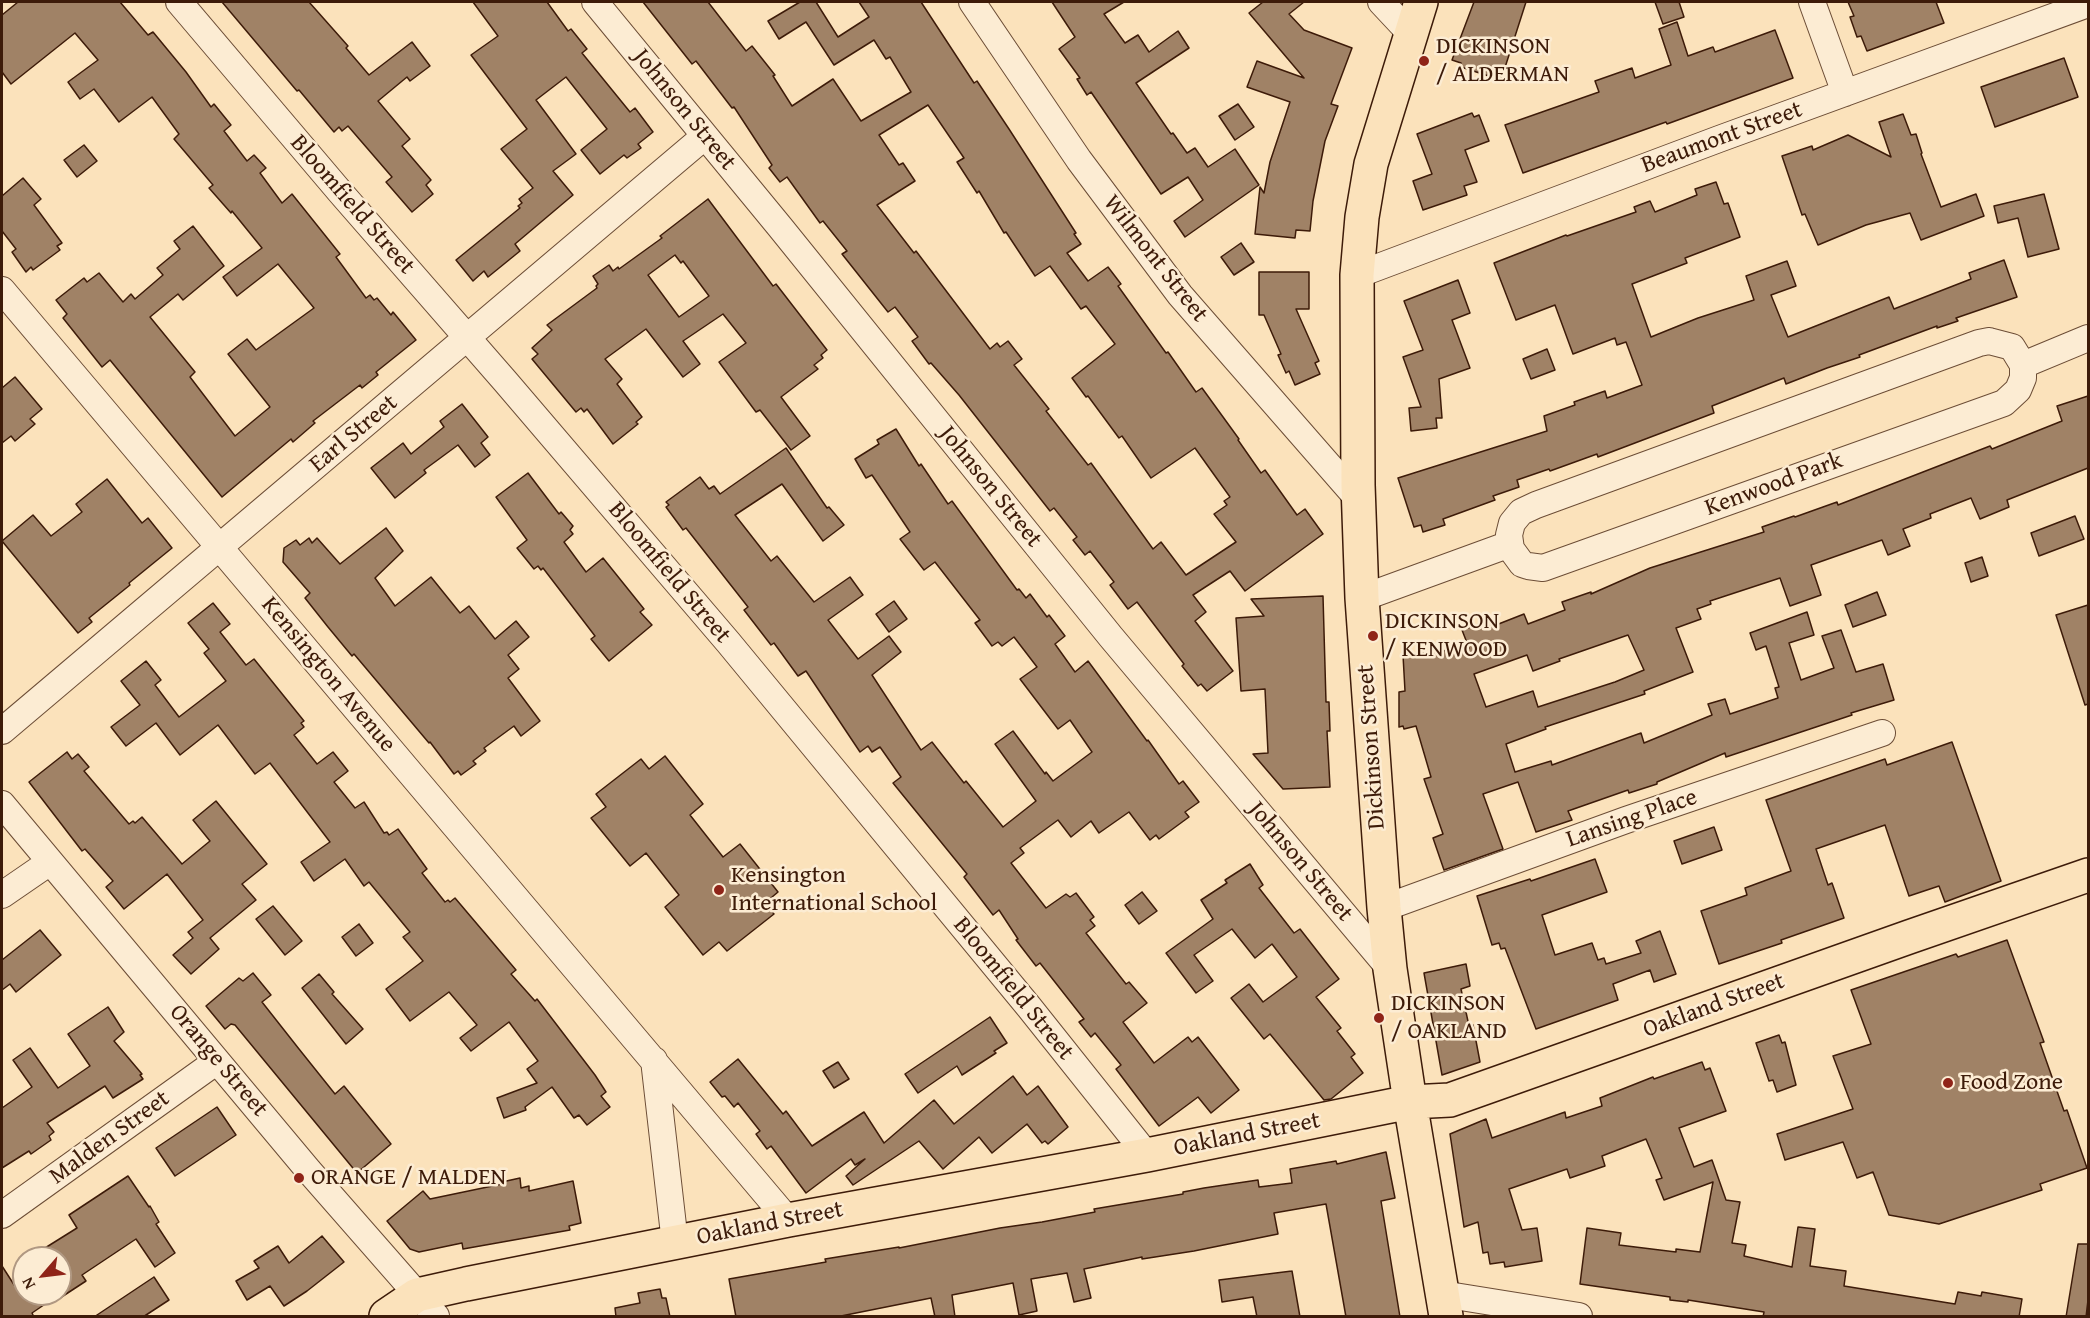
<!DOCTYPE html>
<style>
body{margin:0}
#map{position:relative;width:2090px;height:1318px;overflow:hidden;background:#fbe2bb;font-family:"Gentium Book Plus",serif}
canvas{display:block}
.frame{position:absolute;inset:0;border:3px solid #3d1b09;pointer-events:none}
.north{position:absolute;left:12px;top:1246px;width:60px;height:60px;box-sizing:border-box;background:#fcecd3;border:2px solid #b09882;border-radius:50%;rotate:242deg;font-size:16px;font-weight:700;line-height:24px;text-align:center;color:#3d1b09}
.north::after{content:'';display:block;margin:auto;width:21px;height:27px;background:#8f2418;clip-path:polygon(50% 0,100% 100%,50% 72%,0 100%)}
</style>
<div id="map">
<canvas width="2090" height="1318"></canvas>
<div class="frame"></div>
<div class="north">N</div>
</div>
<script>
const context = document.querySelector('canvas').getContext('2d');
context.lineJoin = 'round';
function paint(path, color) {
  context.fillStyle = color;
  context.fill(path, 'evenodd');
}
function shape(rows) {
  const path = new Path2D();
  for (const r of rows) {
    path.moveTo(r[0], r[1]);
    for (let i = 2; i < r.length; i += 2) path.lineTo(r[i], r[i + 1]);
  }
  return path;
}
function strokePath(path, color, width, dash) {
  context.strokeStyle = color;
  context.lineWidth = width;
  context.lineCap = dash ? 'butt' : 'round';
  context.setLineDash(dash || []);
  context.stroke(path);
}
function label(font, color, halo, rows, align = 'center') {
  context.font = font + ' "Gentium Book Plus",serif';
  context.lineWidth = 5;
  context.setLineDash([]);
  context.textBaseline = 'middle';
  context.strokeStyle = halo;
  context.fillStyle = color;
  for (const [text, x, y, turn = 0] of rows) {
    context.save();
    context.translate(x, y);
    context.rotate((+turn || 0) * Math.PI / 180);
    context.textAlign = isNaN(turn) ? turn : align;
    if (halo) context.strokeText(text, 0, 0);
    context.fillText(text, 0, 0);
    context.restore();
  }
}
const building = shape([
 [18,2,120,2,148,35,153,32,186,72,211,107,214,104,231,125,224,131,247,161,254,155,266,168,260,173,282,203,292,194,340,254,336,257,366,298,370,295,374,300,377,298,391,315,393,312,416,340,376,372,378,375,362,388,360,385,313,421,315,423,293,442,291,439,222,497,110,360,102,367,63,318,67,314,56,300,84,278,87,282,99,273,123,302,131,294,135,299,163,275,157,268,180,249,174,241,193,226,224,266,183,300,178,294,150,317,195,372,190,377,235,436,270,407,228,354,247,339,256,350,314,308,278,264,237,296,223,277,262,248,232,211,231,213,209,188,213,185,174,139,179,134,152,97,119,122,94,89,80,99,68,82,98,60,75,33,11,84,2,72,2,15,18,2],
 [222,2,309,2,348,46,346,48,369,75,412,42,430,66,410,81,407,77,378,101,410,139,402,146,431,180,426,185,433,194,412,212,386,182,392,177,348,126,342,131,339,127,334,132,299,90,297,91,222,2],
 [473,2,547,2,568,31,571,29,587,49,582,53,630,112,635,108,653,132,638,144,641,148,627,158,624,155,600,174,581,150,607,129,566,77,536,100,576,154,553,171,573,195,515,244,520,251,488,277,484,271,473,281,456,260,520,208,518,206,522,203,519,199,533,188,501,149,527,129,471,55,498,36,473,2],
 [643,2,708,2,746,51,752,46,775,75,773,76,792,106,833,79,861,121,911,92,890,57,886,59,874,40,834,65,806,22,779,39,768,21,800,2,816,2,838,37,869,17,859,2,921,2,974,83,977,81,1009,129,1076,233,1074,234,1081,244,1067,253,1088,281,1108,267,1121,284,1118,286,1166,353,1168,352,1196,392,1202,388,1239,439,1238,440,1261,473,1265,470,1297,515,1305,509,1323,534,1245,591,1230,571,1193,595,1206,612,1195,621,1233,671,1207,691,1201,684,1198,686,1182,666,1184,664,1137,602,1128,609,1110,585,1114,582,1090,551,1085,555,1073,540,1077,537,1054,508,1050,511,959,395,931,363,929,364,912,341,918,337,895,307,888,312,842,254,847,251,823,221,820,223,787,177,780,182,769,168,772,165,734,107,732,108,696,61,692,64,643,2],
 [928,105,964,158,957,162,977,193,979,191,1004,233,1006,232,1035,276,1050,266,1081,309,1086,306,1115,344,1072,378,1086,397,1088,396,1119,438,1122,436,1151,478,1195,448,1230,497,1224,501,1227,505,1214,514,1236,542,1186,575,1161,542,1153,549,1091,463,1088,465,1046,411,1049,409,1014,365,1022,359,1008,341,1000,347,997,343,990,349,916,251,914,253,877,205,915,181,903,163,899,165,879,135,928,105],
 [1052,2,1124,2,1104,14,1125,43,1138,35,1149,52,1178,31,1189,48,1136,83,1171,134,1173,133,1187,153,1195,148,1208,167,1235,149,1259,185,1185,237,1174,221,1203,200,1188,177,1161,194,1091,92,1087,95,1077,79,1080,78,1059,49,1075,37,1052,2],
 [1263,2,1304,2,1289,14,1304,30,1352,48,1331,104,1338,106,1325,141,1313,201,1310,231,1296,230,1295,238,1255,234,1260,187,1264,193,1270,162,1290,102,1247,87,1257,61,1304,78,1249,13,1263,2],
 [1474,2,1526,2,1501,80,1461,67,1461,63,1452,60,1474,2],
 [1655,2,1679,2,1684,17,1663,24,1655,2],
 [1848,2,1936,2,1944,23,1867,51,1861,36,1857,37,1850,17,1854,16,1848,2],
 [1677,22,1688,56,1713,47,1715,52,1775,30,1793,78,1667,124,1666,122,1523,173,1505,125,1599,92,1595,81,1632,68,1635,78,1671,65,1659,29,1677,22],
 [2064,58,2078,97,1995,127,1981,87,2064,58],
 [1238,104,1254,127,1235,140,1219,116,1238,104],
 [1472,113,1474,117,1479,115,1489,141,1465,150,1477,182,1464,186,1467,195,1423,210,1413,181,1432,174,1417,134,1472,113],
 [1903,114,1911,135,1916,134,1922,153,1921,154,1941,207,1976,194,1984,216,1921,240,1910,213,1866,225,1818,245,1805,214,1802,215,1782,156,1812,146,1813,150,1848,135,1891,157,1879,122,1903,114],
 [84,145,97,161,77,177,64,160,84,145],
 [23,178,41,199,34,205,62,243,57,246,60,250,33,270,31,267,26,272,12,252,16,249,2,231,2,196,23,178],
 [1716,182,1724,204,1728,203,1740,237,1685,258,1687,263,1632,284,1651,337,1698,318,1754,300,1746,276,1787,261,1796,286,1771,295,1788,337,1889,297,1894,309,1971,279,1969,273,2004,260,2017,297,1956,318,1958,321,1937,328,1937,326,1859,355,1860,357,1827,368,1786,384,1784,378,1712,406,1714,413,1598,457,1597,454,1550,471,1549,469,1517,480,1519,487,1493,496,1495,500,1443,519,1445,525,1423,532,1421,525,1414,527,1398,478,1547,431,1544,416,1575,405,1574,402,1605,391,1607,398,1642,385,1626,342,1617,345,1615,338,1573,354,1555,305,1516,320,1494,263,1566,235,1567,236,1636,212,1634,207,1650,201,1655,212,1697,195,1695,189,1716,182],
 [2044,194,2059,249,2028,257,2018,218,1998,223,1994,206,2044,194],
 [708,199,773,286,776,284,827,350,821,355,823,358,814,365,818,369,781,397,810,436,791,450,760,410,756,412,719,362,746,343,723,314,683,341,700,364,683,377,646,329,605,359,622,379,617,384,642,417,636,422,638,424,613,444,587,409,584,412,581,408,576,412,532,359,538,354,532,348,552,330,547,325,597,288,596,286,598,284,593,276,609,265,613,271,618,267,619,269,662,238,660,236,708,199],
 [675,255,681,263,683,261,709,296,679,317,648,275,675,255],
 [1241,243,1254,262,1234,275,1221,257,1241,243],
 [1259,272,1309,272,1309,309,1296,309,1319,361,1315,363,1320,374,1295,385,1289,371,1286,373,1278,355,1281,354,1264,315,1259,315,1259,272],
 [1458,280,1470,313,1452,320,1470,368,1439,379,1442,418,1436,418,1437,428,1411,431,1409,408,1421,407,1403,357,1423,350,1404,301,1458,280],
 [1547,349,1555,370,1531,379,1523,359,1547,349],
 [15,377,42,409,30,419,35,424,15,441,11,436,2,443,2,388,15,377],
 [2088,396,2088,468,2007,500,2009,507,1980,519,1971,498,1930,514,1931,518,1903,529,1910,546,1888,555,1882,540,1811,565,1821,595,1790,606,1780,578,1710,601,1711,604,1697,609,1701,619,1676,628,1693,672,1644,691,1645,694,1545,727,1546,729,1506,744,1515,772,1551,761,1552,765,1641,733,1644,743,1712,715,1708,704,1725,699,1730,714,1778,698,1775,688,1779,687,1766,646,1756,650,1750,633,1807,612,1814,635,1789,643,1801,680,1834,668,1822,636,1841,630,1856,672,1883,664,1894,700,1851,713,1852,715,1726,757,1725,753,1657,782,1657,784,1629,793,1628,790,1568,811,1572,820,1536,832,1518,782,1483,794,1503,849,1444,870,1433,838,1443,834,1424,779,1431,777,1416,726,1404,729,1403,726,1399,727,1399,692,1405,691,1403,655,1469,648,1462,630,1494,619,1496,625,1524,614,1528,624,1565,610,1562,602,1591,592,1591,594,1650,568,1764,532,1762,527,1794,516,1795,517,1837,502,1838,505,1990,446,1992,449,2062,421,2057,406,2088,396],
 [1628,635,1644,670,1615,682,1538,707,1533,691,1486,707,1474,674,1527,655,1533,671,1560,661,1559,659,1628,635],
 [462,404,488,437,481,443,490,455,475,467,458,445,424,470,426,473,395,498,371,468,403,443,411,454,444,427,440,421,462,404],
 [896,429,919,466,921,464,948,504,952,501,1017,590,1019,589,1026,598,1030,594,1047,617,1049,615,1065,636,1055,644,1075,672,1088,661,1147,741,1148,740,1179,784,1183,781,1199,802,1185,812,1189,817,1159,839,1156,835,1150,840,1129,812,1099,833,1091,821,1071,837,1058,820,1020,848,1024,853,1011,863,1046,908,1066,894,1070,897,1076,893,1094,917,1090,920,1095,926,1086,933,1126,984,1129,982,1147,1003,1123,1022,1154,1063,1188,1037,1192,1042,1198,1037,1239,1090,1211,1113,1198,1097,1159,1126,1116,1069,1121,1065,1095,1033,1091,1037,1079,1022,1084,1019,1040,963,1036,966,1016,940,1018,939,999,910,993,915,964,877,967,874,893,783,901,777,880,747,872,752,868,746,860,752,806,671,798,676,774,643,771,645,744,610,748,607,686,528,683,530,666,507,669,505,666,502,700,477,709,489,714,486,720,494,786,448,827,508,829,507,844,525,823,541,782,484,735,515,771,561,777,556,814,602,850,577,863,595,828,620,858,659,889,636,901,652,872,675,921,750,932,742,964,783,966,781,1003,827,1036,801,995,744,1013,731,1045,774,1046,772,1053,781,1092,752,1070,720,1058,729,1020,679,1037,667,1014,637,1002,646,998,642,992,646,975,623,980,620,935,562,924,570,900,539,910,532,872,475,866,478,855,459,879,444,877,440,896,429],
 [528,473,559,514,561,512,573,526,570,530,573,534,564,542,586,572,603,558,644,609,640,612,652,625,609,661,591,639,595,636,543,568,541,570,538,566,534,569,517,548,527,540,496,497,528,473],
 [107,479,142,523,148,518,172,548,129,583,130,585,89,618,92,622,78,633,2,541,33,515,51,536,82,512,76,504,107,479],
 [2075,516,2084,539,2039,556,2031,533,2075,516],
 [386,528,403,551,375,578,395,606,431,577,460,613,469,606,495,639,516,621,529,637,508,655,519,669,508,678,540,721,521,736,514,726,484,748,486,751,473,761,476,764,461,775,458,771,454,774,430,742,429,743,354,654,352,656,328,627,305,598,310,593,283,562,284,548,296,540,300,545,309,538,312,543,317,538,340,564,386,528],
 [1982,557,1988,576,1971,582,1965,563,1982,557],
 [1877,592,1886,615,1853,627,1845,605,1877,592],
 [1323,596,1326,702,1329,702,1330,731,1327,731,1330,787,1283,789,1253,754,1268,753,1265,689,1241,691,1236,618,1264,616,1251,599,1323,596],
 [894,601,907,619,889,632,876,614,894,601],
 [213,603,230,624,220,632,246,665,254,659,304,721,301,723,304,727,294,735,317,764,333,752,348,771,334,782,355,808,364,802,384,833,387,832,389,835,398,829,427,869,422,873,445,902,448,900,450,902,455,898,516,970,511,974,535,1001,537,999,595,1075,606,1092,601,1096,610,1107,587,1125,579,1115,574,1118,552,1087,525,1107,526,1110,504,1118,497,1098,537,1083,527,1069,538,1061,509,1022,471,1051,460,1038,477,1025,449,992,410,1021,386,989,423,961,403,937,410,932,369,882,364,886,345,859,314,881,301,862,330,842,270,763,255,774,218,725,180,755,156,723,126,746,111,727,140,705,121,681,146,661,161,680,155,685,179,717,226,681,204,653,209,649,188,623,213,603],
 [2088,605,2088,704,2085,705,2056,615,2088,605],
 [1952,742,2001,881,1945,902,1939,886,1909,896,1885,825,1816,849,1828,885,1832,883,1844,918,1781,940,1782,943,1719,964,1701,911,1747,895,1745,888,1791,871,1766,800,1885,759,1887,765,1952,742],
 [67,752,72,759,78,754,89,767,84,771,129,824,133,821,135,823,142,817,182,864,210,841,193,820,216,801,267,864,242,884,256,900,210,938,219,949,191,974,173,955,193,938,188,932,203,920,167,874,124,909,106,887,113,881,85,849,82,851,29,782,67,752],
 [665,756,703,804,690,815,723,857,740,844,778,892,765,903,774,914,727,951,719,942,703,955,665,907,679,895,646,853,630,866,591,818,606,807,596,794,641,759,649,769,665,756],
 [1714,827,1722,850,1682,864,1674,841,1714,827],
 [1595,859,1607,892,1542,915,1555,955,1592,943,1598,960,1604,958,1606,964,1641,953,1636,941,1660,931,1676,974,1654,982,1650,970,1613,984,1618,1000,1536,1029,1505,948,1501,949,1499,943,1492,945,1477,896,1530,879,1531,881,1595,859],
 [1250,864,1263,885,1259,888,1294,933,1300,929,1339,979,1316,997,1341,1028,1337,1031,1355,1054,1351,1057,1363,1073,1331,1099,1324,1100,1270,1034,1264,1039,1231,998,1249,984,1263,1002,1297,977,1272,944,1255,958,1232,929,1194,955,1213,981,1196,993,1166,953,1213,919,1201,900,1227,883,1225,880,1250,864],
 [1142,892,1157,911,1139,924,1125,905,1142,892],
 [273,906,302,941,285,955,256,919,273,906],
 [359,924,373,943,356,956,342,937,359,924],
 [40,930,61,955,16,992,10,984,2,990,2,960,40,930],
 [2007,940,2044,1042,2040,1043,2064,1111,2067,1110,2087,1168,2040,1184,2042,1190,1939,1224,1889,1215,1873,1172,1857,1178,1843,1142,1785,1160,1777,1134,1853,1109,1833,1056,1871,1044,1851,990,1956,954,1958,957,2007,940],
 [1466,964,1470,986,1461,989,1469,1026,1473,1025,1480,1062,1442,1075,1424,973,1466,964],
 [253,973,271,995,262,1002,299,1049,335,1094,344,1086,391,1144,357,1173,235,1025,231,1024,225,1029,206,1006,239,978,243,981,253,973],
 [319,974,334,992,332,994,363,1029,346,1044,302,988,319,974],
 [108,1007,124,1032,114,1041,142,1074,140,1075,143,1079,113,1098,105,1086,47,1123,54,1132,49,1136,51,1140,31,1154,29,1151,2,1168,2,1108,32,1087,13,1060,30,1048,58,1088,90,1066,68,1034,108,1007],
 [990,1017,1007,1043,994,1051,996,1053,962,1075,957,1066,918,1093,905,1074,990,1017],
 [1779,1035,1782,1043,1785,1042,1796,1085,1777,1092,1773,1080,1769,1081,1756,1043,1779,1035],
 [738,1059,783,1114,786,1111,812,1146,864,1112,884,1143,934,1100,954,1124,1013,1076,1027,1095,1038,1086,1068,1127,1048,1144,1045,1141,1042,1143,1027,1124,992,1153,979,1137,943,1169,919,1141,853,1185,846,1176,865,1159,855,1165,851,1159,806,1193,771,1146,767,1149,756,1134,760,1131,738,1103,734,1107,725,1096,722,1097,710,1082,738,1059],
 [838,1062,849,1079,834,1088,823,1071,838,1062],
 [1702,1062,1705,1070,1710,1068,1726,1111,1679,1128,1694,1167,1712,1160,1726,1200,1740,1202,1732,1243,1746,1245,1744,1256,1792,1267,1798,1227,1815,1229,1810,1266,1846,1271,1844,1286,1955,1304,1958,1292,1981,1296,1982,1292,2022,1299,2019,1317,1763,1317,1764,1312,1688,1300,1688,1302,1670,1300,1670,1297,1580,1284,1587,1228,1621,1233,1619,1245,1676,1252,1676,1249,1700,1252,1713,1182,1664,1200,1656,1180,1662,1178,1646,1139,1602,1156,1605,1166,1570,1178,1567,1169,1509,1189,1522,1230,1537,1228,1542,1261,1505,1267,1504,1262,1490,1264,1488,1252,1483,1253,1478,1222,1464,1227,1450,1134,1486,1119,1492,1138,1565,1112,1566,1118,1602,1106,1600,1098,1653,1077,1654,1079,1702,1062],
 [217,1107,236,1135,175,1176,156,1148,217,1107],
 [1386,1152,1395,1198,1381,1201,1400,1317,1346,1317,1326,1204,1274,1213,1278,1234,1194,1251,1142,1259,1142,1257,1084,1269,1091,1298,1074,1302,1067,1273,1031,1279,1037,1311,1019,1315,1013,1283,952,1295,955,1317,935,1317,931,1298,836,1317,736,1317,729,1279,826,1262,825,1259,899,1247,899,1248,1000,1228,1042,1222,1095,1212,1094,1209,1183,1194,1183,1192,1204,1188,1258,1180,1259,1187,1292,1183,1290,1169,1336,1161,1337,1164,1386,1152],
 [128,1176,149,1207,150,1206,159,1222,156,1224,175,1253,155,1267,136,1239,82,1275,86,1281,60,1298,60,1294,32,1313,34,1317,2,1317,2,1266,20,1294,60,1294,60,1258,29,1258,77,1228,69,1215,128,1176],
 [520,1178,521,1188,529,1186,529,1191,573,1181,581,1223,569,1226,570,1230,463,1249,462,1243,419,1252,410,1249,387,1221,423,1191,430,1199,502,1184,502,1182,520,1178],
 [322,1236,344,1262,307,1291,284,1306,270,1286,247,1300,236,1281,259,1268,254,1261,278,1246,289,1263,322,1236],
 [2078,1244,2088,1244,2088,1300,2086,1317,2066,1317,2078,1244],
 [1292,1271,1300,1317,1257,1317,1253,1297,1222,1302,1219,1280,1292,1271],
 [154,1277,169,1300,143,1317,94,1317,154,1277],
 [660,1289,662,1298,666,1298,670,1317,616,1317,615,1308,640,1303,638,1293,660,1289]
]);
const minor = shape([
 [179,2,341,193,505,381,728,642,1029,1007,1147,1155],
 [595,2,780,227,1111,637,1390,969],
 [972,2,1079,160,1180,295,1359,500],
 [1381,2,1410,33],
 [1812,2,1845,93],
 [1357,275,1719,139,2088,4],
 [2,290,788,1220],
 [1989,341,2012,347,2023,365,2023,378,2018,390,2004,403,1543,568,1528,566,1522,564,1511,549,1509,535,1512,523,1521,512,1536,505,1979,343,1989,341],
 [2023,365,2088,338],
 [1362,598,1510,544],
 [2,731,705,136],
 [2,804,309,1171,436,1316],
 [2,895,50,862],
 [1384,908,1626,820,1882,733],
 [654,1060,675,1243],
 [2,1215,217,1061],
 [1442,1294,1579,1316]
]);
const major = shape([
 [1421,2,1371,164,1362,217,1357,275,1358,485,1362,598,1384,908,1390,969,1410,1102,1446,1316],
 [386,1316,417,1295,466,1284,788,1220,1147,1155,1410,1102,1450,1100,1909,937,2088,875]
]);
const markers = [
 [1424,61,6,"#8f2418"],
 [1373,636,6,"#8f2418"],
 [719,890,6,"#8f2418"],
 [1379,1018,6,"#8f2418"],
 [1948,1083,6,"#8f2418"],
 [299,1178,6,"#8f2418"]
];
const poiNames = [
 ["DICKINSON",1436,47],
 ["/ ALDERMAN",1436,75],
 ["DICKINSON",1385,622],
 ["/ KENWOOD",1385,650],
 ["Kensington",731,876],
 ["International School",731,904],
 ["DICKINSON",1391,1004],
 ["/ OAKLAND",1391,1032],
 ["Food Zone",1960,1083],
 ["ORANGE / MALDEN",311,1178]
];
const streetNames = [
 ["Johnson Street",684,110,51],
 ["Beaumont Street",1722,138,-20],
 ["Bloomfield Street",352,205,49],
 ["Wilmont Street",1155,259,52],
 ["Earl Street",354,434,-40],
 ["Kenwood Park",1774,485,-20],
 ["Johnson Street",990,487,51],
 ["Bloomfield Street",669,573,50],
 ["Kensington Avenue",328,675,50],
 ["Dickinson Street",1372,747,-94],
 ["Lansing Place",1632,819,-19],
 ["Johnson Street",1300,862,50],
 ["Bloomfield Street",1013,989,51],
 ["Oakland Street",1714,1006,-20],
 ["Orange Street",218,1061,50],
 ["Oakland Street",1247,1135,-11],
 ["Malden Street",110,1138,-36],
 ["Oakland Street",770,1224,-11]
];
paint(building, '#a08266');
strokePath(building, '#3d1b09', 1.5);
strokePath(minor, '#6c4d36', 28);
strokePath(major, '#3d1b09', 36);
strokePath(minor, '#fcecd3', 26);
strokePath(major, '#fbe2bb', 33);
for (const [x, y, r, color] of markers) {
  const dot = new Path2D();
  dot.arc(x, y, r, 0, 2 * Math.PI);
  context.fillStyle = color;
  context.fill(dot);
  strokePath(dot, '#fcecd3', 2);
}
label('24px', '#3d1b09', '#fcecd3', poiNames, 'left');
label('24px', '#3d1b09', '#fcecd3', streetNames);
</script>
